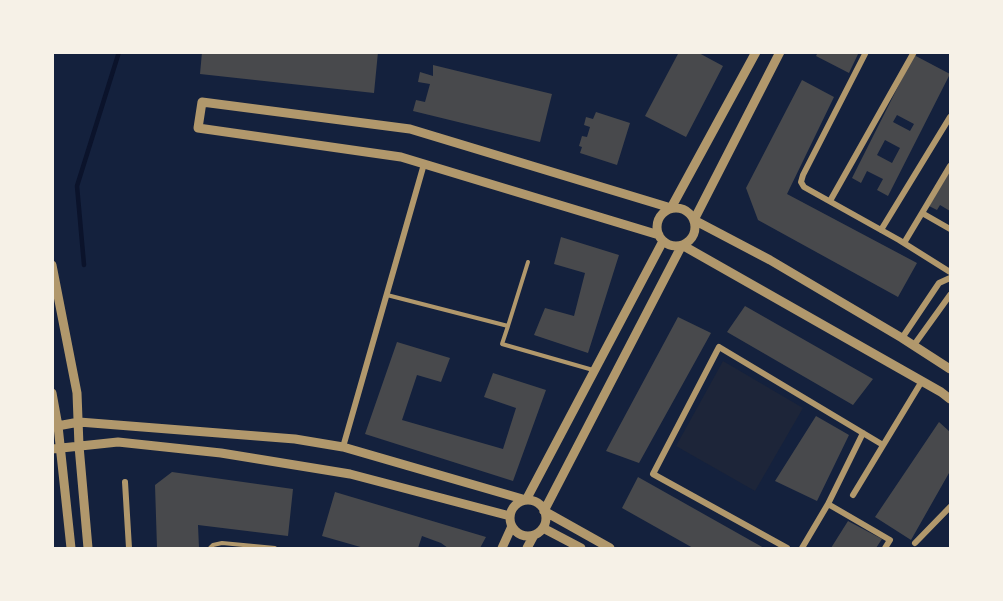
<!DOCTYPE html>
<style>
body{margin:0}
#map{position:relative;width:1003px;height:601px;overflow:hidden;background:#14213d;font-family:"Fira Sans",sans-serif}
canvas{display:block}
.frame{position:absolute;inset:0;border:54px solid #f6f1e7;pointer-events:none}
</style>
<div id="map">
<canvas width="1003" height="601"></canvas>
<div class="frame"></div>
</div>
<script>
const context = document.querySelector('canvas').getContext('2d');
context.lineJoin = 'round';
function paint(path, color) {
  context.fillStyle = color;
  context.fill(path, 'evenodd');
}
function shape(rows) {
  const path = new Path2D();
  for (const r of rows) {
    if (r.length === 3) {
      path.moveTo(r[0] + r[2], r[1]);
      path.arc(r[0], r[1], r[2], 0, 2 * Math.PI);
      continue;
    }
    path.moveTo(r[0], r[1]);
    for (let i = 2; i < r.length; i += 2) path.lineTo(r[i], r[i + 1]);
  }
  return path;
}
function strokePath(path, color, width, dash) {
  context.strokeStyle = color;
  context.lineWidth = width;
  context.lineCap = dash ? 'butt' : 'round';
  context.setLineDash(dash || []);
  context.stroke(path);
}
const green = shape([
 [723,361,803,408,755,491,676,446]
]);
const stream = shape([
 [84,265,77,186,119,52]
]);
const building = shape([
 [202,52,378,52,374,93,200,74],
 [679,52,697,52,723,66,686,137,645,116],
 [818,52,859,52,849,73,816,56],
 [914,55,950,74,888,196,877,190,883,179,867,171,861,183,852,178],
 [897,115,914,124,910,131,893,122],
 [885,140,900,148,892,163,877,155],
 [433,65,552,94,540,142,413,111,416,100,425,102,430,84,418,82,420,72,433,76],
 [802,80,834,97,787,194,917,263,898,297,758,220,746,188],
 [596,112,630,123,617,165,580,153,582,147,579,146,582,136,587,137,590,127,584,125,586,117,593,119],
 [950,171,950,211,940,205,937,210,929,206],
 [561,237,619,255,588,353,534,335,545,308,574,316,585,273,554,264],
 [745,306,873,379,853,405,727,332],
 [678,317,711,333,639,463,606,451],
 [397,342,450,358,441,382,417,375,402,420,503,449,516,408,484,397,493,373,546,390,513,481,365,434],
 [816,416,849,435,817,501,775,481],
 [939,422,950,432,950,475,949,473,911,540,875,517],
 [172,472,293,489,288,536,198,525,199,548,157,548,155,485],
 [638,477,764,548,693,548,622,508],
 [335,492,486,537,480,548,448,548,441,543,422,536,418,548,364,548,322,536],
 [848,521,882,539,876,548,831,548]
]);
const service = shape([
 [387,295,508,326,502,344,593,370],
 [508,326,528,262],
 [210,548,213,545,222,543,275,548]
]);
const minor = shape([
 [866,52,803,175,801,182,804,187,899,240,950,272],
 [830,201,914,52],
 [922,213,950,166],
 [881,230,950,117],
 [904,243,922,213,950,229],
 [902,338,939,283,950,278],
 [914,345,950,295],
 [343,447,424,164],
 [125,482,129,548],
 [853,495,922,381],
 [828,504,890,540,885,548],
 [915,543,950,507],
 [787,548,653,474,719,347,883,445],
 [802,548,828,504,863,433]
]);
const tertiary = shape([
 [780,52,694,220,770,260,902,338,950,369],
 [676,227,19],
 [659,235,401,157,198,128,202,102,410,129,671,208,756,52],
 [52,265,77,393,79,446,88,548],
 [52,393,58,426,71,548],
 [52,427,79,422,295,439,343,447,526,500,663,241],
 [52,449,118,442,221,453,350,474,510,516],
 [528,518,18],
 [543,528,581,548],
 [502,548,512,526],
 [527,548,534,535],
 [610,548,544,511,682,245,941,392,950,399]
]);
paint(green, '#1d2539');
strokePath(stream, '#0b132b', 4.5);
paint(building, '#48494c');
strokePath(service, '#b1986c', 4);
strokePath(minor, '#b1986c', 6);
strokePath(tertiary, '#b1986c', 9);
</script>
